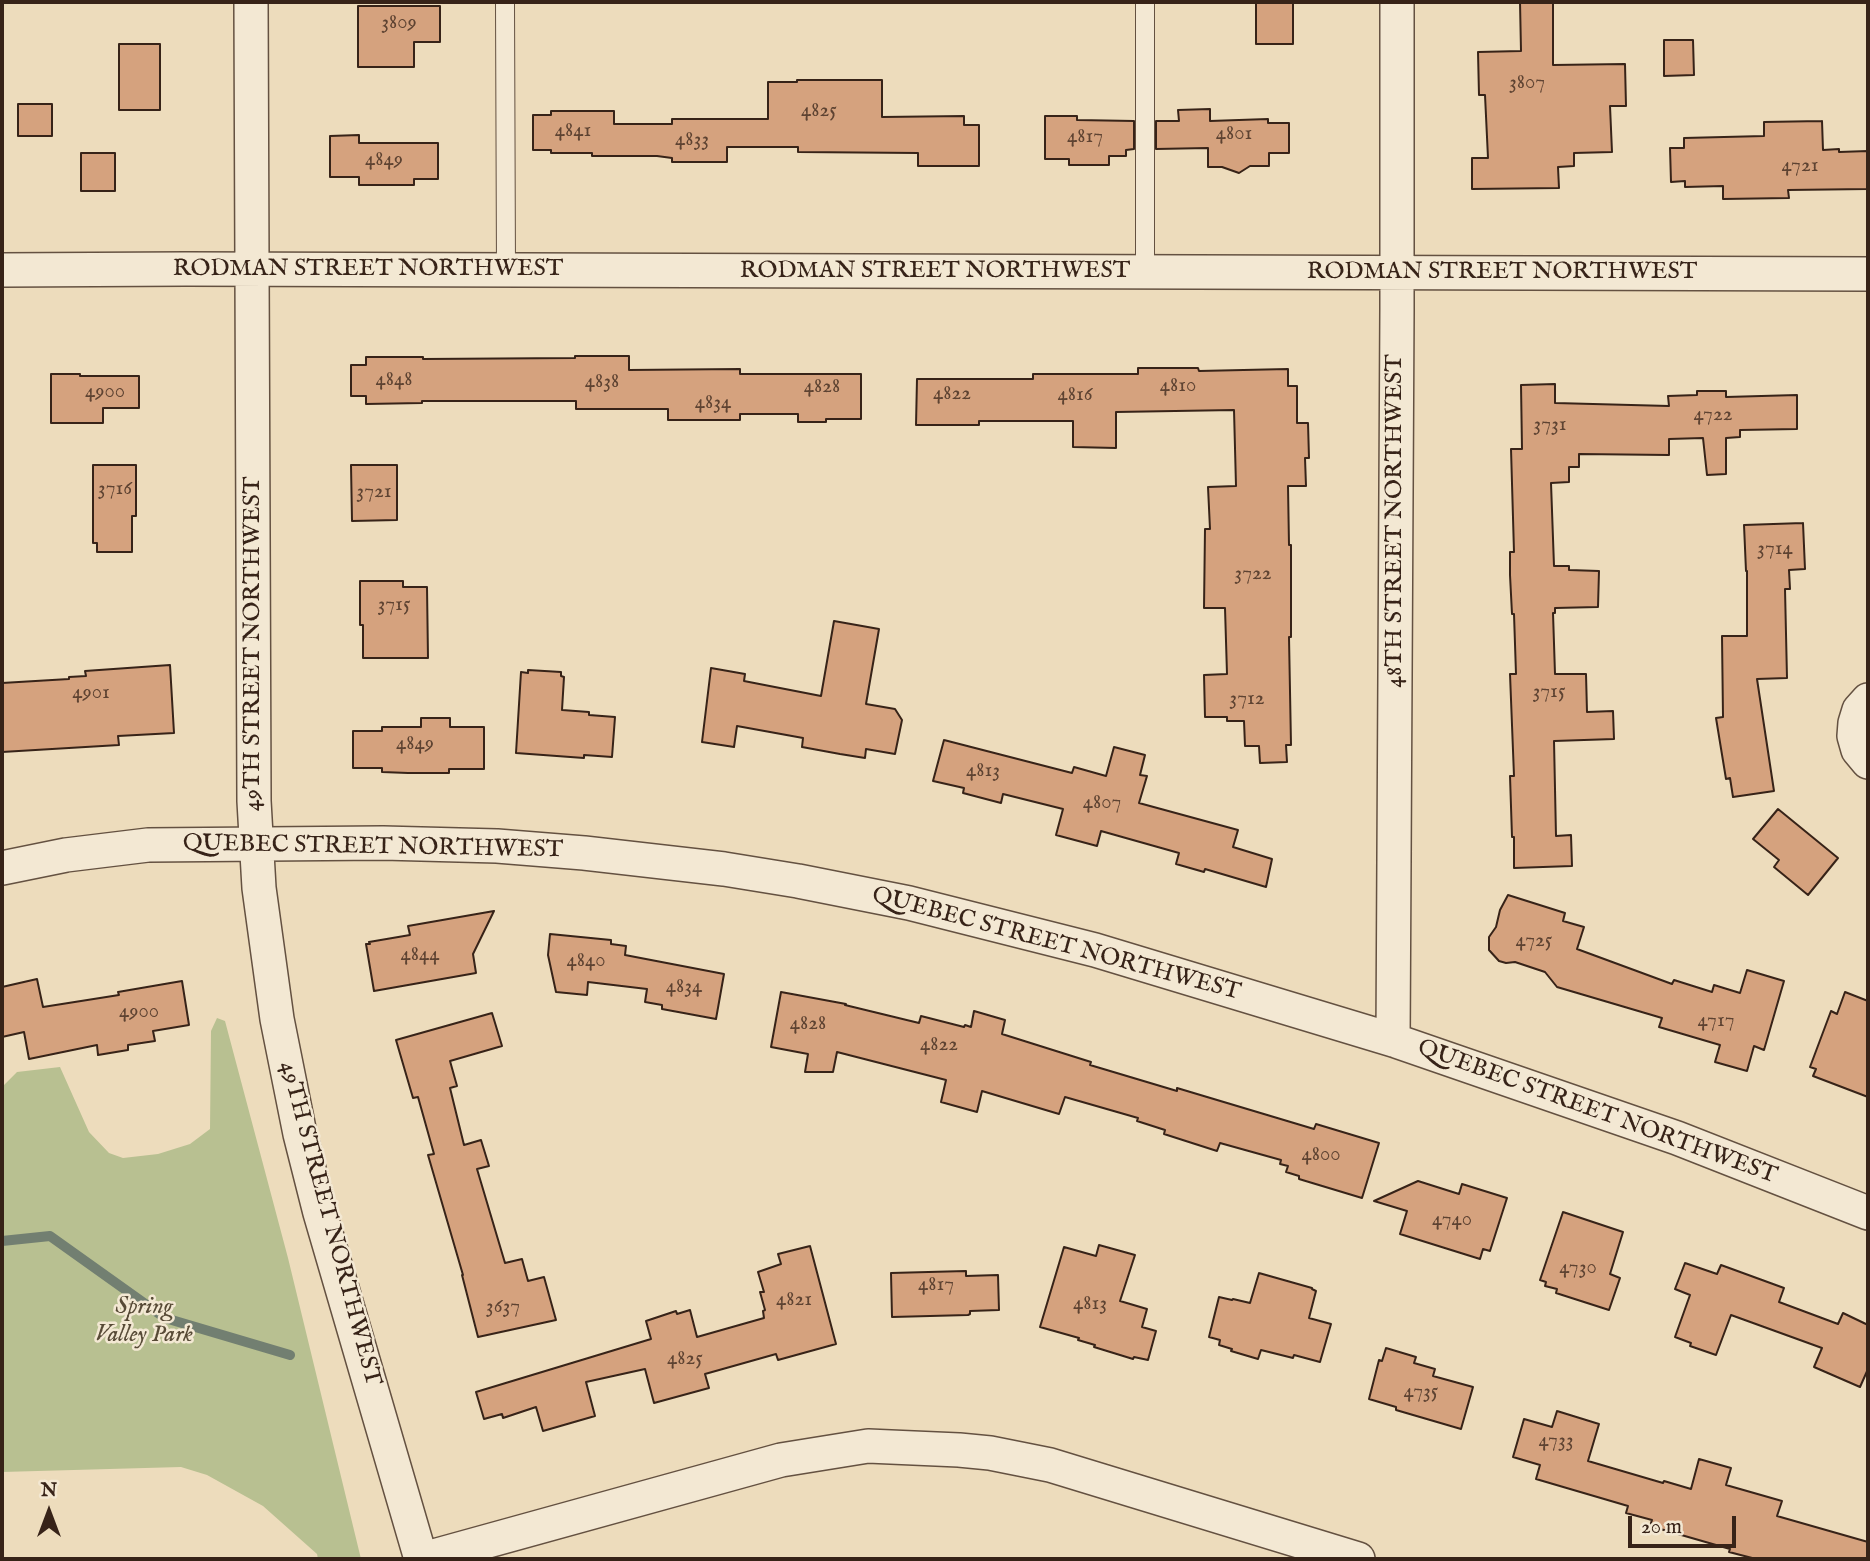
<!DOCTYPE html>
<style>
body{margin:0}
#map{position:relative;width:1870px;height:1561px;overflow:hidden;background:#eddcbc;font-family:"IM FELL English",serif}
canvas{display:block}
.frame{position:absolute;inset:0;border:4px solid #372318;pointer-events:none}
.north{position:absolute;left:14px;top:1477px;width:70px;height:70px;-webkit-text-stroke:5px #f3e8d3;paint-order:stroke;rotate:0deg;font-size:19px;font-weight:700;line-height:28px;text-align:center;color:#372318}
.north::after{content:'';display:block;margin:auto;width:24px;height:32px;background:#372318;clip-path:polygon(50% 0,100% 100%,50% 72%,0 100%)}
.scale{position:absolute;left:1628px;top:1516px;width:108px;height:32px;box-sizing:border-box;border:4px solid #372318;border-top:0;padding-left:9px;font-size:21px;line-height:24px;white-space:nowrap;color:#372318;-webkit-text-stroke:5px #f3e8d3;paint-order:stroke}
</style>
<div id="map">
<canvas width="1870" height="1561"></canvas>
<div class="frame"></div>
<div class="north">N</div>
<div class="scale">20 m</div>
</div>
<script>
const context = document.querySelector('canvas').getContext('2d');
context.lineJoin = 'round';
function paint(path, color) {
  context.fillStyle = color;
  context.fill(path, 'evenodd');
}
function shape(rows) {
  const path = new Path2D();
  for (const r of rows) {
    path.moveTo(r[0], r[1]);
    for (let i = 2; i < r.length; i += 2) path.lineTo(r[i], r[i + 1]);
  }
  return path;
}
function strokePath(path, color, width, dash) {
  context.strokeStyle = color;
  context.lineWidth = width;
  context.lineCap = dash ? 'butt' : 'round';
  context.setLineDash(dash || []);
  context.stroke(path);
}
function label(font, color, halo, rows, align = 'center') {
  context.font = font + ' "IM FELL English",serif';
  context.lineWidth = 5;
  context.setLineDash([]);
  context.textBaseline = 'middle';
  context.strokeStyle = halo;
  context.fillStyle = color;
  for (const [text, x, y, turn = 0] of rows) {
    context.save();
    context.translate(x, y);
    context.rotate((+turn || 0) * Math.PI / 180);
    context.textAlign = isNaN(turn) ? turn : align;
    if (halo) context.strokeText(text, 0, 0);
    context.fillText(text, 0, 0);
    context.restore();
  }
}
const green = shape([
 [217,1018,225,1021,288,1258,361,1559,318,1559,317,1554,263,1506,207,1475,181,1467,2,1472,2,1087,17,1072,60,1067,89,1132,109,1153,123,1158,158,1154,190,1144,210,1129,211,1031]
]);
const stream = shape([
 [2,1241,50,1236,165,1318,290,1355]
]);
const building = shape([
 [1256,2,1293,2,1293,44,1256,44,1256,2],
 [1520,2,1553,2,1553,65,1625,64,1626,106,1610,106,1612,152,1574,153,1574,166,1558,167,1559,188,1472,189,1472,158,1488,158,1485,95,1479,95,1478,52,1521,51,1520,2],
 [358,6,440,6,440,42,414,42,414,67,358,67,358,6],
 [1664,40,1693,40,1694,75,1664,76,1664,40],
 [119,44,160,44,160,110,119,110,119,44],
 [797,80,882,80,882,117,964,116,964,125,979,125,979,166,918,166,918,153,798,152,798,147,727,147,727,162,672,162,672,158,657,156,592,156,592,153,551,153,551,150,533,150,533,115,551,115,551,111,614,111,614,124,672,124,672,119,768,119,768,82,797,82,797,80],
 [18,104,52,104,52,136,18,136,18,104],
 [1210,109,1210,121,1268,119,1268,123,1289,123,1289,153,1269,153,1269,166,1250,166,1239,173,1222,167,1208,167,1208,148,1156,149,1156,121,1179,121,1178,110,1210,109],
 [1045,116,1077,116,1077,120,1134,121,1134,149,1126,150,1126,156,1109,156,1109,165,1069,165,1069,159,1045,159,1045,116],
 [1822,121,1823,150,1839,149,1839,152,1868,151,1868,189,1788,190,1789,198,1723,199,1723,186,1685,187,1685,181,1671,182,1670,148,1684,148,1684,138,1764,136,1764,122,1822,121],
 [359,135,359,143,438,143,438,179,414,179,414,185,359,185,359,177,330,177,330,136,359,135],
 [81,153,115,153,115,191,81,191,81,153],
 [575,356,629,356,629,370,740,369,740,374,861,374,861,419,826,419,826,422,798,422,798,414,740,414,740,420,668,420,668,409,576,409,576,401,422,401,422,403,366,404,366,396,351,396,351,365,366,365,366,357,423,357,423,359,575,358,575,356],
 [1138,368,1198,368,1199,371,1288,369,1288,386,1297,386,1297,423,1308,423,1309,458,1305,458,1306,486,1288,486,1289,545,1291,545,1291,637,1289,637,1291,745,1286,745,1287,762,1260,763,1259,746,1245,746,1244,721,1227,721,1227,717,1205,717,1204,675,1227,674,1225,608,1204,608,1205,529,1210,529,1208,487,1236,486,1234,410,1116,412,1116,448,1073,447,1073,421,979,421,979,425,916,425,917,379,1033,379,1033,374,1138,374,1138,368],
 [51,374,80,374,80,376,139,376,139,408,103,408,103,423,51,423,51,374],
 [1555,384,1555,403,1669,406,1668,396,1697,395,1697,391,1726,391,1726,397,1797,395,1797,429,1740,430,1740,437,1726,438,1726,474,1707,475,1703,438,1669,439,1669,455,1579,454,1579,467,1569,467,1569,482,1551,483,1554,566,1569,566,1569,570,1599,571,1598,607,1555,608,1555,613,1553,613,1555,674,1586,674,1587,712,1613,711,1614,739,1554,741,1556,836,1571,835,1572,866,1514,868,1514,837,1512,837,1510,776,1514,776,1510,674,1516,674,1514,614,1512,614,1510,575,1510,552,1514,552,1511,449,1522,449,1521,385,1555,384],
 [93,465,136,465,136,516,132,516,132,552,97,552,97,543,93,543,93,465],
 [351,465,397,465,397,520,352,521,351,465],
 [1803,523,1805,569,1789,570,1790,589,1785,589,1787,678,1757,679,1774,791,1733,797,1730,778,1726,779,1716,718,1723,717,1722,636,1747,636,1747,571,1746,571,1744,525,1803,523],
 [360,581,403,581,403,587,427,587,428,658,363,658,363,625,360,625,360,581],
 [834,621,879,629,866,704,895,709,902,720,895,754,866,749,865,758,840,754,802,747,803,738,737,726,734,747,702,742,711,668,745,674,744,681,821,696,834,621],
 [170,665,174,733,118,736,119,745,2,752,2,683,69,679,69,677,86,676,85,671,170,665],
 [528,670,561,672,561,676,564,677,562,710,589,712,589,715,615,717,612,757,584,755,584,758,516,753,521,672,528,673,528,670],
 [421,718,450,718,450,727,484,727,484,769,449,769,449,773,408,773,382,772,382,768,353,768,353,731,382,731,382,727,421,727,421,718],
 [944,740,1072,773,1074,767,1106,776,1114,747,1145,755,1140,775,1147,776,1139,803,1238,830,1233,847,1272,859,1266,887,1205,869,1204,872,1176,864,1179,853,1101,831,1097,846,1056,835,1063,809,1003,794,1001,803,963,793,964,788,933,781,944,740],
 [1778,809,1838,858,1808,895,1774,867,1779,860,1753,839,1778,809],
 [1508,895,1565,913,1563,921,1584,927,1577,949,1672,984,1674,980,1712,992,1714,985,1740,993,1747,970,1784,981,1764,1050,1754,1046,1747,1071,1715,1062,1720,1045,1659,1027,1662,1018,1557,987,1545,972,1515,962,1506,963,1499,961,1489,950,1489,937,1496,927,1500,910,1508,895],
 [494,911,473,954,476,973,374,991,366,944,370,944,369,942,410,935,408,926,494,911],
 [550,934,611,940,611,944,626,946,625,955,724,974,716,1019,662,1009,662,1005,645,1002,647,989,588,982,587,995,556,992,548,955,550,934],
 [37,979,43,1007,119,995,118,992,182,981,189,1025,153,1031,155,1041,128,1045,128,1050,98,1055,97,1045,29,1059,24,1032,2,1037,2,987,37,979],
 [781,992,846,1004,845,1005,919,1023,921,1016,964,1027,965,1025,971,1027,974,1011,1005,1020,1002,1034,1091,1062,1090,1065,1177,1091,1177,1088,1314,1129,1316,1124,1379,1143,1362,1198,1299,1179,1299,1176,1286,1172,1288,1166,1280,1164,1281,1160,1220,1143,1217,1151,1164,1134,1165,1130,1137,1121,1138,1118,1065,1097,1059,1114,982,1091,977,1112,941,1102,946,1080,837,1052,833,1072,805,1072,808,1054,771,1047,781,992],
 [1845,992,1868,1001,1868,1097,1813,1076,1816,1069,1810,1067,1831,1011,1837,1014,1845,992],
 [492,1013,502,1046,450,1061,457,1086,450,1088,464,1145,481,1140,489,1166,477,1169,505,1263,522,1259,528,1281,544,1277,556,1320,478,1337,462,1275,463,1275,428,1155,434,1154,418,1097,413,1098,396,1040,492,1013],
 [1418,1181,1459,1194,1462,1184,1507,1198,1490,1251,1483,1249,1480,1259,1400,1234,1407,1211,1374,1201,1418,1181],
 [1563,1212,1623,1232,1610,1274,1620,1278,1609,1310,1556,1293,1557,1289,1545,1286,1546,1282,1540,1280,1563,1212],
 [1099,1245,1135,1255,1120,1301,1147,1309,1142,1327,1156,1331,1148,1360,1134,1357,1133,1359,1094,1347,1095,1345,1078,1340,1079,1338,1040,1327,1064,1247,1096,1256,1099,1245],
 [810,1246,836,1344,778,1360,776,1354,705,1374,709,1388,654,1403,645,1369,586,1382,595,1416,543,1431,536,1407,503,1418,502,1414,484,1419,476,1392,651,1339,646,1321,676,1311,677,1314,690,1310,697,1337,764,1318,763,1311,765,1310,760,1292,764,1292,758,1272,781,1264,778,1254,810,1246],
 [1685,1263,1717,1274,1721,1265,1784,1288,1779,1302,1838,1324,1843,1313,1868,1325,1868,1369,1860,1387,1814,1367,1822,1348,1731,1315,1716,1355,1690,1346,1691,1343,1675,1337,1690,1295,1675,1289,1685,1263],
 [966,1271,966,1276,998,1275,999,1310,970,1311,970,1314,968,1315,892,1317,891,1273,966,1271],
 [1259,1273,1312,1288,1312,1289,1316,1291,1309,1318,1331,1324,1320,1362,1294,1355,1293,1358,1261,1350,1258,1359,1231,1351,1232,1349,1219,1345,1220,1340,1209,1337,1219,1297,1232,1300,1233,1299,1250,1303,1259,1273],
 [1386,1348,1416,1357,1414,1363,1435,1369,1433,1376,1473,1387,1461,1429,1396,1410,1396,1407,1369,1399,1379,1360,1382,1361,1386,1348],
 [1557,1411,1599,1424,1588,1461,1663,1483,1664,1481,1691,1489,1699,1459,1731,1468,1726,1485,1782,1501,1777,1516,1868,1542,1868,1559,1756,1559,1729,1552,1730,1549,1650,1526,1652,1520,1626,1513,1628,1506,1536,1479,1540,1465,1513,1457,1524,1419,1552,1427,1557,1411]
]);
const lane = shape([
 [505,2,506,271],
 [1145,2,1145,273]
]);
const street = shape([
 [251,2,254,801,259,888,277,1019,300,1134,320,1213,421,1559],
 [2,270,186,269,1868,274],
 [1868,700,1859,710,1855,723,1854,736,1858,750,1868,762],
 [2,868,66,855,148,845,383,843,497,846,584,853,724,869,798,881,909,903,1095,950,1393,1040,1677,1138,1868,1213],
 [1393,1040,1397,309,1397,2],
 [423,1559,781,1460,868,1446,959,1450,990,1453,1050,1465,1358,1559]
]);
const numberNames = [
 ["3809",399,24],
 ["3807",1527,84],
 ["4825",819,112],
 ["4841",573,132],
 ["4801",1234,135],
 ["4817",1085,138],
 ["4833",692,141],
 ["4849",384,161],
 ["4721",1800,167],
 ["4848",394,381],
 ["4838",602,383],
 ["4810",1178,387],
 ["4828",822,388],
 ["4900",105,393],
 ["4822",952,395],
 ["4816",1075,396],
 ["4834",713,404],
 ["4722",1713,416],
 ["3731",1550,426],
 ["3716",115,490],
 ["3721",374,493],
 ["3714",1775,550],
 ["3722",1253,575],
 ["3715",394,606],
 ["3715",1549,693],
 ["4901",91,694],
 ["3712",1247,700],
 ["4849",415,745],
 ["4813",983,772],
 ["4807",1102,804],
 ["4725",1534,942],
 ["4844",420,956],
 ["4840",586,962],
 ["4834",684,988],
 ["4900",139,1013],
 ["4717",1716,1022],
 ["4828",808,1025],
 ["4822",939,1046],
 ["4800",1321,1156],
 ["4740",1452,1221],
 ["4730",1578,1269],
 ["4817",936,1286],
 ["4821",794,1301],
 ["4813",1090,1305],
 ["3637",503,1308],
 ["4825",685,1360],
 ["4735",1421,1393],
 ["4733",1556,1442]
];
const streetNames = [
 ["RODMAN STREET NORTHWEST",368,270],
 ["RODMAN STREET NORTHWEST",935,272],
 ["RODMAN STREET NORTHWEST",1502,273],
 ["48TH STREET NORTHWEST",1396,521,-90],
 ["49TH STREET NORTHWEST",254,644,-90],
 ["QUEBEC STREET NORTHWEST",373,848,1],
 ["QUEBEC STREET NORTHWEST",1056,945,15],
 ["QUEBEC STREET NORTHWEST",1597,1113,20],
 ["49TH STREET NORTHWEST",329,1224,75]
];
const parkNames = [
 ["Spring",144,1308],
 ["Valley Park",144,1336]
];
paint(green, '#b8c091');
strokePath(stream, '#727f71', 10);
paint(building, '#d5a27e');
strokePath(building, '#372318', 2);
strokePath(lane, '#645141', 20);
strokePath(street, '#645141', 36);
strokePath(lane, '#f3e8d3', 18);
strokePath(street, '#f3e8d3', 33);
label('21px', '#5e4332', null, numberNames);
label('24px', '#372318', '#f3e8d3', streetNames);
label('italic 24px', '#574a36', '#f3e8d3', parkNames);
</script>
